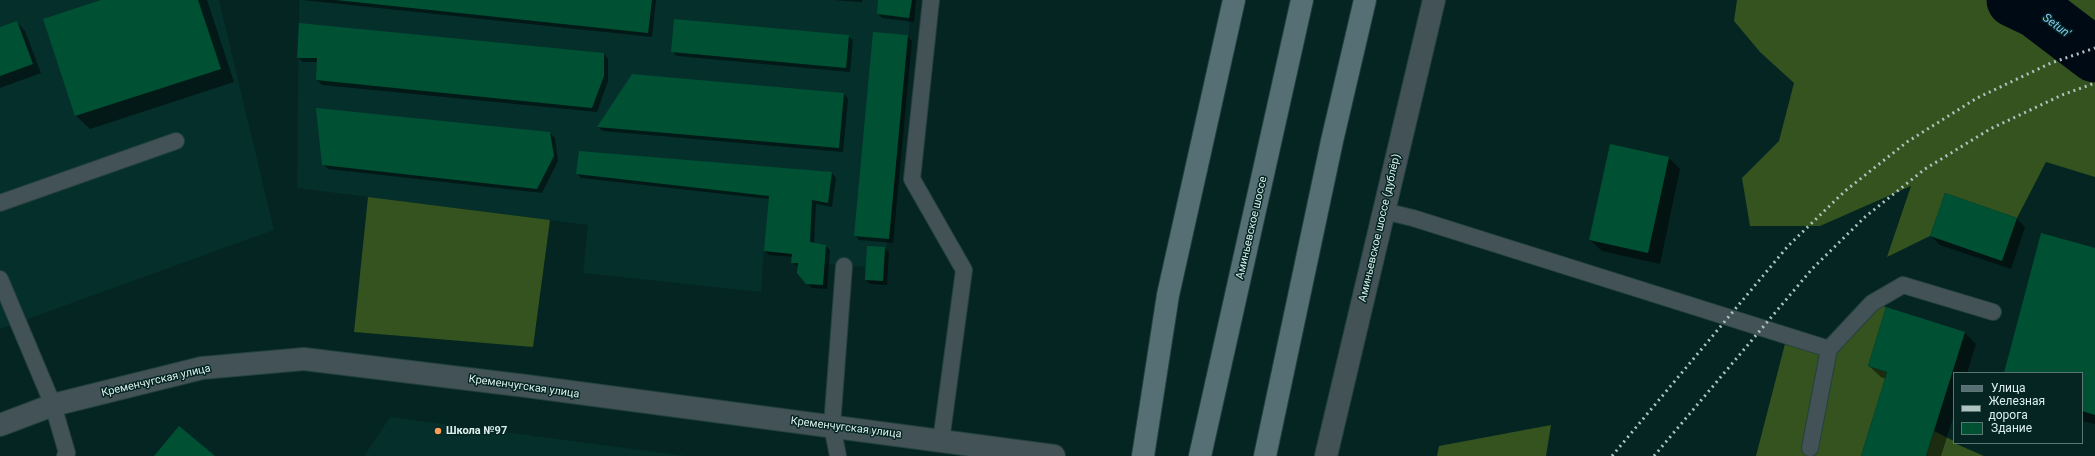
<!DOCTYPE html>
<meta charset="utf-8">
<style>
body{margin:0}
#map{position:relative;width:2095px;height:456px;overflow:hidden;background:#052522;font-family:Roboto,sans-serif}
canvas{display:block}
.legend{position:absolute;left:1953px;top:372px;width:130px;height:72px;box-sizing:border-box;background:#052522;border:1px solid #5b7673;margin:0;padding:5px 7px;list-style:none;font-size:12px;color:#dbf0ed}
.legend li{display:flex;align-items:center;gap:8px;height:20px}
.legend b{width:20px;border:1px solid #5b7673}
</style>
<div id="map">
<canvas width="2095" height="456"></canvas>
<ul class="legend">
<li><b style="height:5px;background:#556f74"></b>Улица</li>
<li><b style="height:5px;background:#adc4c1"></b>Железная дорога</li>
<li><b style="height:11px;background:#005133"></b>Здание</li>
</ul>
</div>
<script>
const context = document.querySelector('canvas').getContext('2d');
context.lineJoin = 'round';
function paint(path, color) {
  context.fillStyle = color;
  context.fill(path, 'evenodd');
}
function shape(rows) {
  const path = new Path2D();
  for (const r of rows) {
    path.moveTo(r[0], r[1]);
    for (let i = 2; i < r.length; i += 2) path.lineTo(r[i], r[i + 1]);
  }
  return path;
}
function strokePath(path, color, width, dash) {
  context.strokeStyle = color;
  context.lineWidth = width;
  context.lineCap = dash ? 'butt' : 'round';
  context.setLineDash(dash || []);
  context.stroke(path);
}
function label(font, color, halo, rows, align = 'center') {
  context.font = font + ' Roboto,sans-serif';
  context.lineWidth = 3;
  context.setLineDash([]);
  context.textBaseline = 'middle';
  context.strokeStyle = halo;
  context.fillStyle = color;
  for (const [text, x, y, turn = 0] of rows) {
    context.save();
    context.translate(x, y);
    context.rotate((+turn || 0) * Math.PI / 180);
    context.textAlign = isNaN(turn) ? turn : align;
    if (halo) context.strokeText(text, 0, 0);
    context.fillText(text, 0, 0);
    context.restore();
  }
}
const built = shape([
 [0,0,219,0,274,230,0,329],
 [299,0,912,0,883,281,865,280,865,267,825,264,823,285,806,284,797,273,798,263,791,263,792,254,764,251,761,292,583,273,588,225,297,188],
 [390,417,580,442,687,456,364,456]
]);
const forest = shape([
 [1737,0,2095,0,2095,177,2046,162,2017,218,1945,193,1930,236,1887,257,1911,186,1820,226,1750,226,1742,178,1779,141,1794,83,1760,52,1734,21],
 [368,197,550,220,533,347,354,332],
 [1872,303,1886,307,1868,366,1887,372,1861,456,1756,456,1787,336,1829,349],
 [1551,425,1546,456,1437,456,1439,446],
 [1934,431,1954,441,1954,443,1984,456,1926,456]
]);
const shadow = shape([
 [104,0,207,0,234,82,90,129,76,116,44,19],
 [303,0,656,0,652,37],
 [833,0,862,0,862,2],
 [879,0,916,0,914,22,882,18,878,14],
 [17,22,25,31,41,73,0,88,0,28],
 [848,36,853,40,850,72,677,56,672,51],
 [907,36,912,41,893,243,859,240,855,235],
 [604,54,608,59,608,81,597,112,322,85,317,80,318,62,303,62,298,58],
 [633,75,844,94,848,99,843,152,603,131,598,127],
 [550,133,555,138,558,161,542,193,328,169,323,164],
 [1611,145,1669,158,1680,169,1660,264,1602,251,1590,240],
 [580,152,832,173,836,178,832,207,816,204,814,244,826,246,830,250,827,289,812,288,807,283,799,267,792,262,793,257,769,255,765,251,769,199,581,178,577,173],
 [2017,219,2025,227,2011,269,1940,245,1931,236],
 [885,248,889,253,887,285,870,284,866,280],
 [2095,249,2095,424,2082,421,2082,373,2005,373],
 [1965,333,1976,344,1967,373,1954,373,1954,415,1941,456,1862,456,1886,379,1881,377,1869,366]
]);
const river = shape([
 [2014,0,2037,11,2095,55]
]);
const building = shape([
 [101,0,198,0,221,69,75,116,43,19],
 [336,0,652,0,648,33],
 [878,0,912,0,909,18,877,14],
 [674,19,849,35,846,68,671,52],
 [17,21,33,64,0,76,0,27],
 [299,23,604,53,604,76,592,108,316,80,317,58,297,58],
 [873,32,908,35,889,239,854,236],
 [632,74,844,93,839,148,597,127],
 [316,108,550,132,554,156,537,189,322,165],
 [1610,144,1669,157,1648,253,1589,240],
 [579,151,832,172,828,203,812,200,810,242,826,245,823,285,806,284,797,273,798,263,791,263,792,254,764,251,769,196,576,174],
 [1945,193,2017,218,2002,261,1930,236],
 [2041,233,2095,248,2095,415,2082,411,2082,373,2004,373],
 [867,246,885,247,883,281,865,280],
 [1886,307,1965,332,1926,456,1861,456,1887,372,1868,366],
 [179,426,215,456,154,456]
]);
const service = shape([
 [931,0,912,179,964,270,941,441],
 [0,203,176,141],
 [1384,211,1413,218,1829,349,1872,303,1903,285,1993,312],
 [0,279,53,405,67,453,65,456],
 [1810,448,1829,349],
 [838,456,832,426,844,266]
]);
const tertiary = shape([
 [0,425,53,405,202,368,304,359,526,386,1054,456],
 [1326,456,1434,0]
]);
const secondary = shape([
 [1143,456,1168,295,1234,0],
 [1200,456,1302,0],
 [1265,456,1332,141,1365,0]
]);
const rail = shape([
 [1612,456,1788,246,1845,191,1907,142,1977,98,2051,63,2095,48],
 [1654,456,1812,269,1865,217,1925,169,1990,129,2062,95,2095,83]
]);
const markers = [
 [438,431,4,"#fb9e51"]
];
const streetNames = [
 ["Аминьевское шоссе",1252,228,-77],
 ["Аминьевское шоссе (дублёр)",1380,228,-77],
 ["Кременчугская улица",156,381,-13],
 ["Кременчугская улица",524,387,8],
 ["Кременчугская улица",846,428,7]
];
const poiNames = [
 ["Школа №97",446,431]
];
const waterNames = [
 ["Setun'",2056,26,37]
];
paint(built, '#052f2b');
paint(forest, '#34531f');
paint(shadow, '#0007');
strokePath(river, '#000a15', 55);
paint(building, '#005133');
strokePath(service, '#23413e', 18);
strokePath(tertiary, '#23413e', 24);
strokePath(secondary, '#23413e', 24);
strokePath(service, '#425256', 16);
strokePath(tertiary, '#425256', 22);
strokePath(secondary, '#556f74', 22);
strokePath(rail, '#adc4c1', 3, [2, 4]);
for (const [x, y, r, color] of markers) {
  const dot = new Path2D();
  dot.arc(x, y, r, 0, 2 * Math.PI);
  context.fillStyle = color;
  context.fill(dot);
  strokePath(dot, '#052522', 1.5);
}
label('11px', '#dbf0ed', '#052522', streetNames);
label('bold 11px', '#dbf0ed', '#052522', poiNames, 'left');
label('italic 12px', '#85caf6', '#052522', waterNames);
</script>
